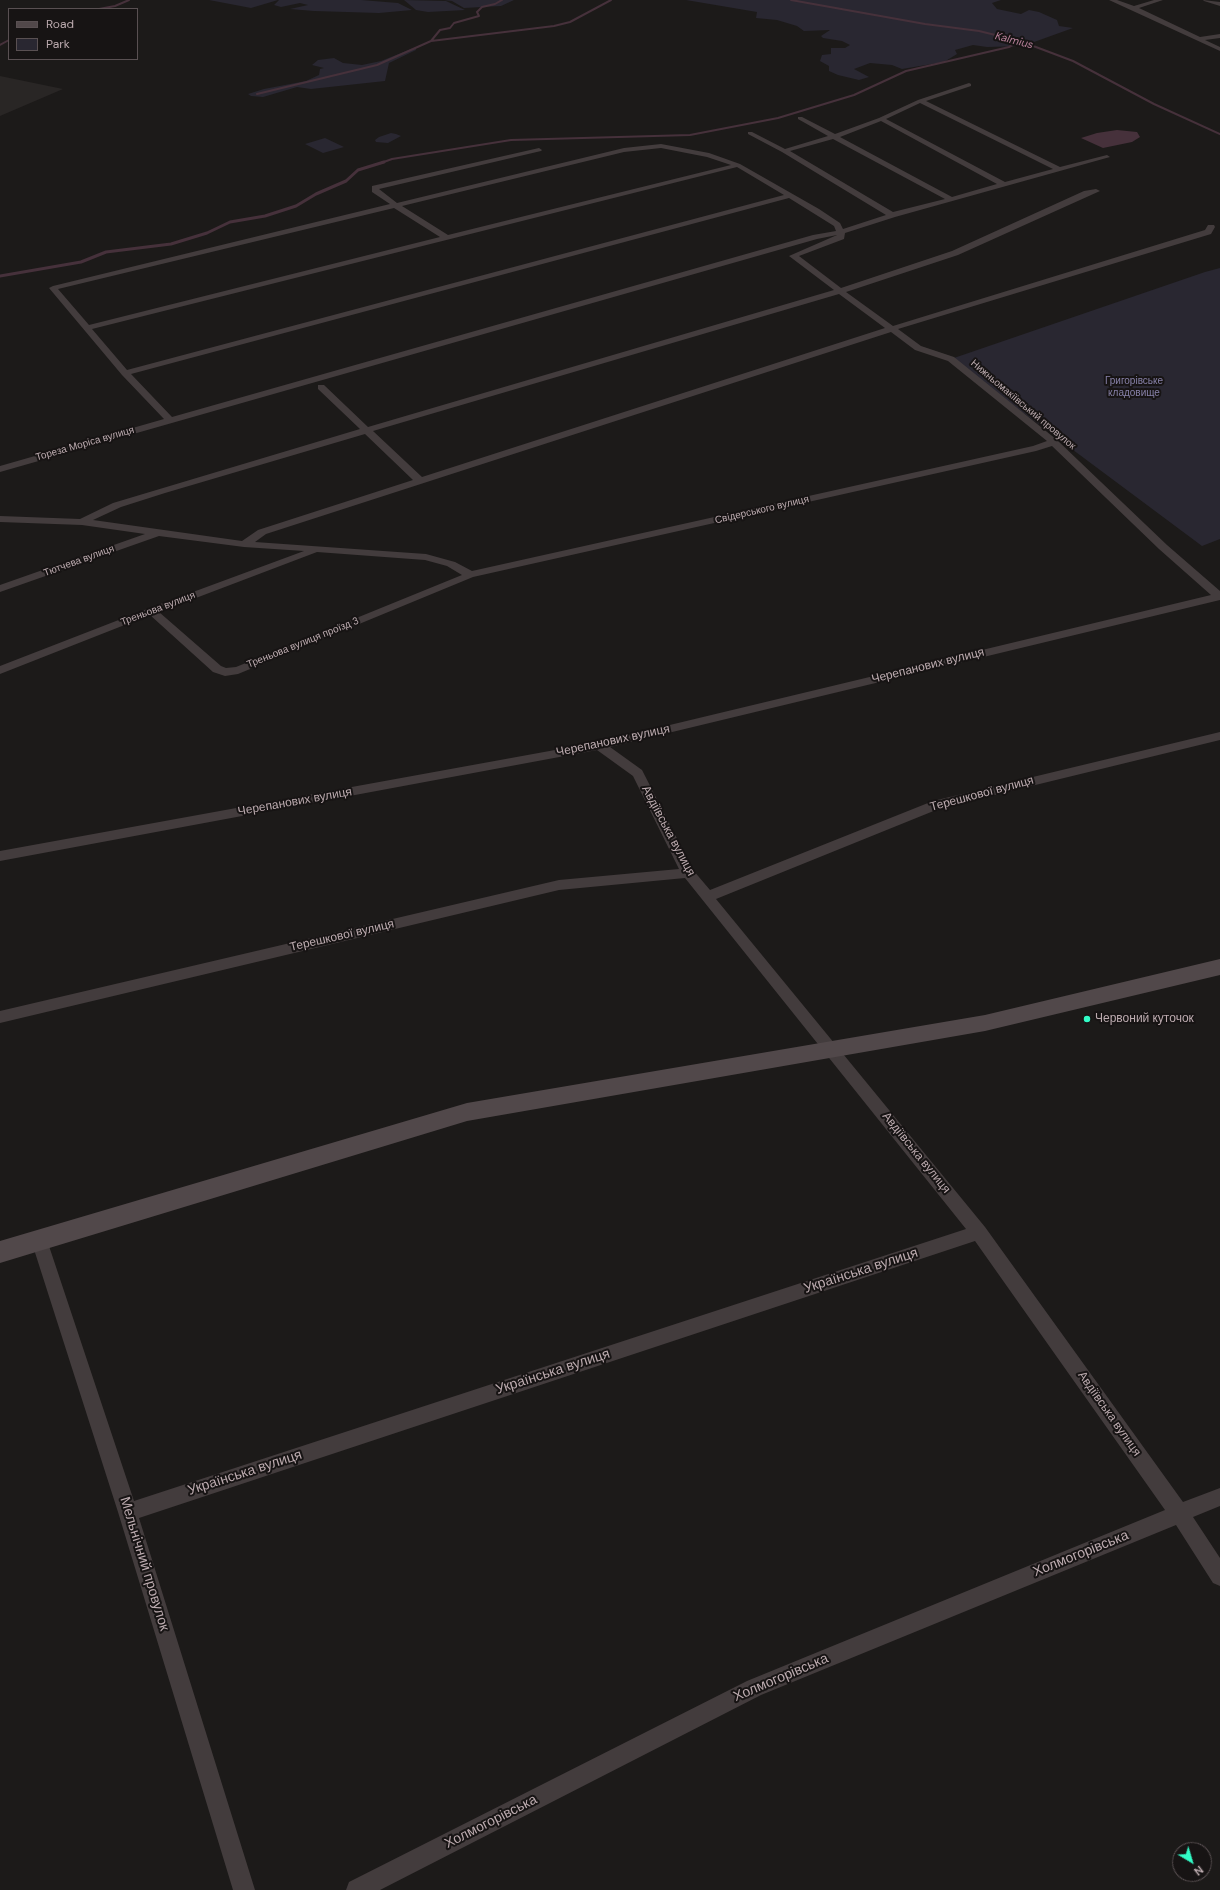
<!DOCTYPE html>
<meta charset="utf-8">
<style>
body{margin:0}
#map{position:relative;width:1220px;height:1890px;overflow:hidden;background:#1c1a19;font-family:"DM Sans",sans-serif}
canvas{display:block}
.legend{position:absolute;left:8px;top:8px;width:130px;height:52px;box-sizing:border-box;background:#171414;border:1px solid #595052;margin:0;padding:5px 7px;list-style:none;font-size:12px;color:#bcabaf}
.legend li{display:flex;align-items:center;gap:8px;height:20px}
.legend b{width:20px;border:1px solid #595052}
.north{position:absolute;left:1172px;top:1842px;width:40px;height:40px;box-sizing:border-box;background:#171414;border:1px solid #595052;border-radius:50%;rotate:142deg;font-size:11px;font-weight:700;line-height:16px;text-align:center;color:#bcabaf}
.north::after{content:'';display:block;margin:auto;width:14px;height:18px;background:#32fcc7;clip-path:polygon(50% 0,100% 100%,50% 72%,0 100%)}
</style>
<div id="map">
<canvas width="1220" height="1890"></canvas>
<ul class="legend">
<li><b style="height:5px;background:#51484a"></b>Road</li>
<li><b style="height:11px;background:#292731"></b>Park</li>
</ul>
<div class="north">N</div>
</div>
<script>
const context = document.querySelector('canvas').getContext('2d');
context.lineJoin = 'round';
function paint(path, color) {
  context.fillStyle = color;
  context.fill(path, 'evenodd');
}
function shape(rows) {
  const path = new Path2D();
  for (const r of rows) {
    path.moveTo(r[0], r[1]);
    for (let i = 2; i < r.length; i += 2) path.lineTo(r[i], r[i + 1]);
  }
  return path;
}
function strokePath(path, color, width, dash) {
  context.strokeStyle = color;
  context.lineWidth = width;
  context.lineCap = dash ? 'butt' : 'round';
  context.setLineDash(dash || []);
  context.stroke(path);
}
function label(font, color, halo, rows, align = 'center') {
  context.font = font + ' "DM Sans",sans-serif';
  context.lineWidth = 4;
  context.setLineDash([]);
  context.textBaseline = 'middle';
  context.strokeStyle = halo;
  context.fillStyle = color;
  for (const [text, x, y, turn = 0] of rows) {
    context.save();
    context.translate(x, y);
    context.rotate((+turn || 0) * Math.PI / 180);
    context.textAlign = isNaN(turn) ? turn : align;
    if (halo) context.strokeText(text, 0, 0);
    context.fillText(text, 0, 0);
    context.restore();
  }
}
const built = shape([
 [0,76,63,89,0,116]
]);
const green = shape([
 [209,0,278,0,251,8],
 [361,0,398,3,412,10,379,13,314,11,290,9,308,5,300,3,281,7,274,5,279,0],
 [404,0,446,1,465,10,428,12,416,10],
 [444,0,514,0,501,6,464,8,452,1],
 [686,0,1001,0,992,3,997,9,1021,14,1029,10,1039,12,1057,20,1059,26,1073,28,1023,46,987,47,973,45,955,50,957,54,944,62,902,69,892,65,870,63,854,69,869,77,859,80,838,75,829,71,829,66,820,61,822,55,831,54,831,48,845,48,850,45,842,41,823,38,821,36,830,30,804,31,797,26,777,20,756,18,757,12],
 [416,47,416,50,389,63,385,81,311,89,297,87,263,97,251,96,248,94,264,89,306,81,319,75,320,69,324,68,312,65,318,60,334,58,343,63,362,65,381,61],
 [391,133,396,134,401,136,388,143,376,142,375,140,379,137],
 [325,138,344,147,323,153,305,144],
 [1220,268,1220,539,1202,546,951,359,1205,272]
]);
const water = shape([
 [1117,130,1137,132,1140,137,1132,142,1103,148,1081,138,1097,133]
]);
const streamFar1 = shape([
 [791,0,925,24,979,31,1020,41,1073,61,1154,104,1220,134],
 [99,9,115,6,129,0],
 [431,41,440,30,450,28,454,23,479,16,477,12,482,7,495,4,502,0],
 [0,45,9,40],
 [257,94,377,65,431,41,554,26,570,22,611,0],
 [381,163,392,159,511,140,690,135,778,118,854,95,906,71,1009,47,1020,41]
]);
const stream = shape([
 [0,276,81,262,106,252,171,244,207,233,230,222,265,216,296,206,316,194,346,181,358,170,384,162]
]);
const street = shape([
 [1109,0,1117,0,1134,6,1154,0,1163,0,1139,8,1200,37,1220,34,1220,38,1205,40,1220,47,1220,51,1109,0],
 [1203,0,1220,2,1220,6,1204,1,1203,0],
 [969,83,971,84,971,86,926,101,1060,167,1107,155,1110,157,895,217,845,233,844,239,799,256,841,288,952,251,1084,191,1096,189,1100,191,958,255,846,292,893,326,1205,230,1208,225,1214,225,1215,227,1211,234,898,329,921,346,954,357,1057,440,1167,545,1220,591,1220,600,610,747,642,770,693,870,710,890,933,801,1220,732,1220,740,941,808,716,899,985,1227,1183,1502,1220,1488,1220,1506,1193,1517,1220,1558,1220,1586,1213,1583,1176,1525,761,1695,380,1890,346,1890,349,1882,747,1681,1165,1510,975,1241,139,1518,255,1890,233,1890,118,1512,31,1240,33,1235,39,1233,45,1235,47,1240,134,1501,966,1229,685,878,559,890,0,1023,0,1011,559,880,679,869,633,776,597,750,0,861,0,851,599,742,1211,595,1159,549,1052,446,1036,451,473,577,238,674,225,676,213,672,150,615,0,674,0,666,147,609,304,551,244,547,159,536,0,592,0,585,145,534,82,525,0,522,0,516,80,519,113,503,360,429,318,389,318,385,324,385,368,427,834,290,789,256,837,235,817,239,0,472,0,466,164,419,122,375,49,288,53,286,390,204,372,192,372,186,539,148,542,150,541,151,379,189,397,203,624,148,661,144,709,153,740,164,819,209,840,223,843,229,886,215,782,152,748,134,748,132,752,132,785,149,828,136,798,119,798,117,802,117,835,134,879,118,918,100,969,83],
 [920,103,1053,169,1005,182,886,119,920,103],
 [881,121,997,184,952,197,840,137,881,121],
 [833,139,945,199,893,212,790,151,833,139],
 [661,148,707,157,731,165,448,235,402,206,624,152,661,148],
 [737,167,784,195,127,370,92,329,737,167],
 [789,198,834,226,836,231,813,235,172,417,131,374,789,198],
 [394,208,440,237,89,325,58,289,394,208],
 [839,294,885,328,422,477,373,431,839,294],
 [891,332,915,350,948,361,1047,441,1033,446,472,571,455,562,426,554,255,542,266,534,891,332],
 [365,434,413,480,258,530,242,541,93,520,121,507,165,493,365,434],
 [317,552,425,560,447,566,462,575,236,667,226,668,221,666,159,612,317,552]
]);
const secondary = shape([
 [1220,959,1220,975,985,1031,467,1121,0,1263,0,1241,467,1103,985,1015,1220,959]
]);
const markers = [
 [1087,1019,4,"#32fcc7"]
];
const farParknames = [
 ["Григорівське",1134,381],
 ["кладовище",1134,393]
];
const farStreetnames = [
 ["Нижньомакіївський провулок",1023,405,40],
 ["Тореза Моріса вулиця",85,444,-16],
 ["Свiдерського вулиця",762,510,-13],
 ["Тютчева вулиця",79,561,-20],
 ["Треньова вулиця",158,609,-21],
 ["Треньова вулиця проїзд 3",303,643,-22]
];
const farWaternames = [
 ["Kalmius",1014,41,14]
];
const streetNames = [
 ["Черепанових вулиця",928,666,-14],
 ["Черепанових вулиця",613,741,-12],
 ["Терешкової вулиця",982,794,-15],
 ["Черепанових вулиця",295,802,-10],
 ["Авдіївська вулиця",668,831,62],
 ["Терешкової вулиця",342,936,-13],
 ["Авдіївська вулиця",916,1153,51],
 ["Авдіївська вулиця",1109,1414,55]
];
const poiNames = [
 ["Червоний куточок",1095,1019]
];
const nearStreetnames = [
 ["Українська вулиця",861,1271,-18],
 ["Українська вулиця",553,1372,-18],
 ["Українська вулиця",245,1473,-18],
 ["Холмогорівська",1081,1554,-22],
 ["Мельнiчний провулок",144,1564,73],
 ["Холмогорівська",781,1678,-23],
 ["Холмогорівська",491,1822,-27]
];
paint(built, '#292625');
paint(green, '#292731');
paint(water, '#46313b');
strokePath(streamFar1, '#46313b', 2);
strokePath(stream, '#46313b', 3);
paint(street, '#433c3d');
paint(secondary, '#51484a');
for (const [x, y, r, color] of markers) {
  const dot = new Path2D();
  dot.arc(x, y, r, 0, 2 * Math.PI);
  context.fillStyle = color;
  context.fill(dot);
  strokePath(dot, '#171414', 1.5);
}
label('10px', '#8781a8', '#171414', farParknames);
label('10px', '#bcabaf', '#171414', farStreetnames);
label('italic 11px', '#b8819a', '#171414', farWaternames);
label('12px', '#bcabaf', '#171414', streetNames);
label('12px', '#bcabaf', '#171414', poiNames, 'left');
label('14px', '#bcabaf', '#171414', nearStreetnames);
</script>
